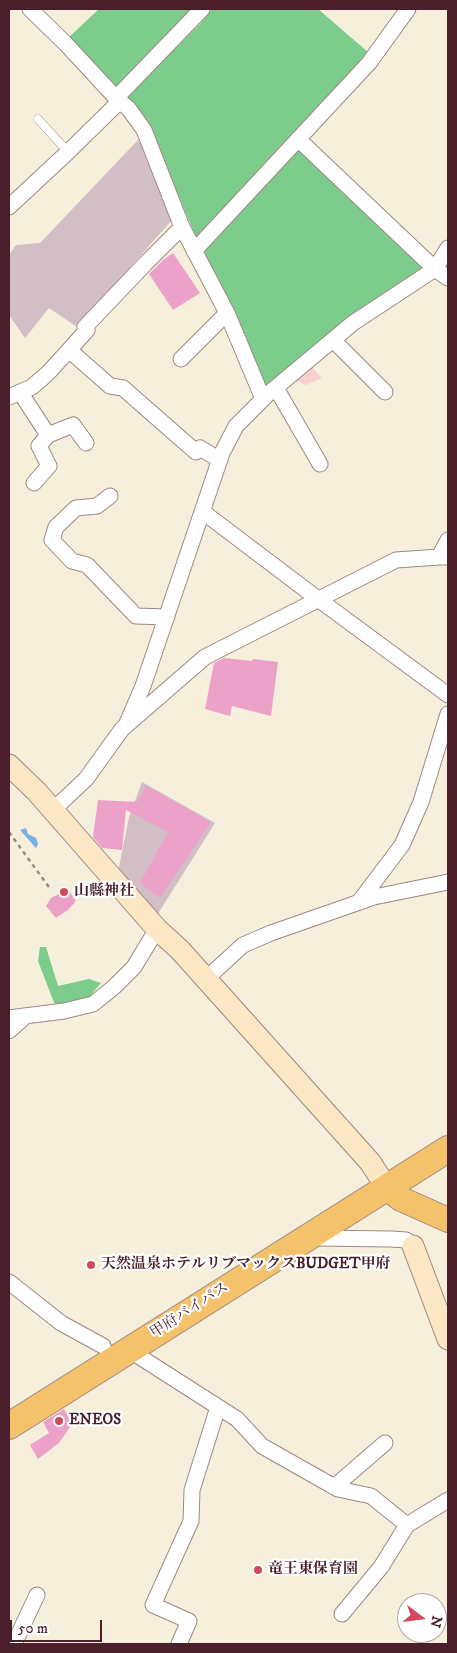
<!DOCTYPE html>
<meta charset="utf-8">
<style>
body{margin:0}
#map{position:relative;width:457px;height:1653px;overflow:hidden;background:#f5efdc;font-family:"IM FELL DW Pica",serif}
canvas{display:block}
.frame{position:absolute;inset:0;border:10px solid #4a1f2b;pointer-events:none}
.north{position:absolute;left:397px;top:1593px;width:50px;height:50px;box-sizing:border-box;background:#fff;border:1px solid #b7a5aa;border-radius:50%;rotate:105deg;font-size:14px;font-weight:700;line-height:20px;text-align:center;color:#4a1f2b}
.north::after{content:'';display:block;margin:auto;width:18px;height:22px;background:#d1495b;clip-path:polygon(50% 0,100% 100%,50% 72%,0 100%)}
.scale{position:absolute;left:10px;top:1620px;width:92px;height:22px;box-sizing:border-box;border:2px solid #4a1f2b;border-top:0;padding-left:6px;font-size:15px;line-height:18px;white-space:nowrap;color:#4a1f2b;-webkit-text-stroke:4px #fff;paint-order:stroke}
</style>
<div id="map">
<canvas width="457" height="1653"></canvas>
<div class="frame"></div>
<div class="north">N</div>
<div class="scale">50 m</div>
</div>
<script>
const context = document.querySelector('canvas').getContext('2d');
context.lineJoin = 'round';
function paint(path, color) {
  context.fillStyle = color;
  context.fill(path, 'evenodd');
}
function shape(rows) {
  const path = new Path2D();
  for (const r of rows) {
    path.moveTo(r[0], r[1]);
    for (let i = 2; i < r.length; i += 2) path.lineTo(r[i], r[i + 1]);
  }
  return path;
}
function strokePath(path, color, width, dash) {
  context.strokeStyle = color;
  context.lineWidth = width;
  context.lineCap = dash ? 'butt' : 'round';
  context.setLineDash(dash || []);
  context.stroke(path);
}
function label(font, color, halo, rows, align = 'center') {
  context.font = font + ' "IM FELL DW Pica","Noto Serif JP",serif';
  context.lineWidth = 4.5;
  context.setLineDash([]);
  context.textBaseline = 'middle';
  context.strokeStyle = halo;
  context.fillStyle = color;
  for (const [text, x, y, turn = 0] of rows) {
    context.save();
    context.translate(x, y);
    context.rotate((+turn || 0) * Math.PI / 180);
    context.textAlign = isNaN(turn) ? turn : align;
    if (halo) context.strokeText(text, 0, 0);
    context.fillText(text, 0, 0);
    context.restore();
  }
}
const built = shape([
 [307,362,322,378,306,385,295,380]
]);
const industrial = shape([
 [138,140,142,143,172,220,77,327,49,308,25,338,9,315,9,255,16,245,40,243],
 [142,782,215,823,154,920,116,882,129,817]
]);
const green = shape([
 [99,9,192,9,117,91,68,38],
 [212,9,318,9,369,53,198,241,145,120,126,97,200,24],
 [298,142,432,268,264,396,200,246],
 [40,947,46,947,58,986,89,979,101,983,85,1002,55,1005,38,961]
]);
const water = shape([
 [26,828,28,834,36,838,38,844,36,848,20,830]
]);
const building = shape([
 [173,253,200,293,173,310,149,274,163,260],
 [224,658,252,661,253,659,278,662,271,716,232,706,230,716,205,709,214,663],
 [146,786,211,822,160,898,140,883,168,832,126,810,122,850,102,848,93,837,98,800,137,802],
 [68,889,76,901,68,910,56,918,46,906,51,898],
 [64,1409,72,1424,59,1443,38,1459,30,1445,49,1433,43,1422]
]);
const path = shape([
 [9,832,51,890]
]);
const lane = shape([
 [38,119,68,152]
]);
const street = shape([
 [30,9,65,43,116,98,129,109,144,130,182,227,227,313,263,399],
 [116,98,202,9],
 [298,139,435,269,448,278],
 [9,207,68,152,120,101],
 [194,251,369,63,408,9],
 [333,340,385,392],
 [69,350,87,330,85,327,145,264,182,227],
 [181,359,227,313],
 [276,388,320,464],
 [20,392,48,435,73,425,86,443],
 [9,397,32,387,48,373,69,350,110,386,123,388,196,452,200,448,220,460],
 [34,483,49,466,39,446,48,435],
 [110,496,97,506,76,508,56,527,52,540,72,561,87,565,136,616,167,617],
 [203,512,318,599,448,695],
 [447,557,439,557,448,540],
 [127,723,143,686,222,453,236,426,268,394,353,323,435,269,448,248],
 [53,810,86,779,122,729,205,657,396,560,439,557],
 [359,902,402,845,421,802,448,714],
 [206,979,243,945,271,933,374,897,448,882],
 [9,1018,64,1011,93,1004,114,987,134,967,157,929],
 [9,1031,26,1016],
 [314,1236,317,1238,391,1239,406,1240,413,1246],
 [9,1282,61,1323,103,1346],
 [129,1350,237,1419,262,1446,338,1489,371,1496,407,1525,448,1500],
 [334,1487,385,1443],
 [342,1614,381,1567,407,1525],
 [14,1644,37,1595],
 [179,1644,189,1621,153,1605,191,1521,192,1490,218,1407]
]);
const secondary = shape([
 [9,765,37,792,157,929,180,950,370,1162,387,1188],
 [413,1246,448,1339]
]);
const primary = shape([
 [387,1188,401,1199,448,1220]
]);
const highway = shape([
 [9,1426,448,1149]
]);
const markers = [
 [64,892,5,"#d1495b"],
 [91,1265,5,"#d1495b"],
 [59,1421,5,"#d1495b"],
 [258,1570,5,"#d1495b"]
];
const poiNames = [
 ["山縣神社",74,892],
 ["天然温泉ホテルリブマックスBUDGET甲府",101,1265],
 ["ENEOS",69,1421],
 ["竜王東保育園",268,1570]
];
const streetNames = [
 ["甲府バイパス",190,1311,-33]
];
paint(built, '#f7d0cf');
paint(industrial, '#d2bec5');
paint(green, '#7ccc8c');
paint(water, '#79afe7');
paint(building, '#eca1c9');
strokePath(lane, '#a08784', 9);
strokePath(street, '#a08784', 17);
strokePath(secondary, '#a08784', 23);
strokePath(primary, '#a08784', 26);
strokePath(highway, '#a08784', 28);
strokePath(path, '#a08784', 2.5, [4, 4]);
strokePath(lane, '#fff', 8);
strokePath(street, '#fff', 15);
strokePath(secondary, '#fbe7c3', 21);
strokePath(primary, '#f4c26a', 24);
strokePath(highway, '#f4c26a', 26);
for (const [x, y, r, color] of markers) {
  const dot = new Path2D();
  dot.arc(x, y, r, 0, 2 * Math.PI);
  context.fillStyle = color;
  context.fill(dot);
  strokePath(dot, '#fff', 2);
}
label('bold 15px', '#4a1f2b', '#fff', poiNames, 'left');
label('15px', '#4a1f2b', '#fff', streetNames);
</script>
